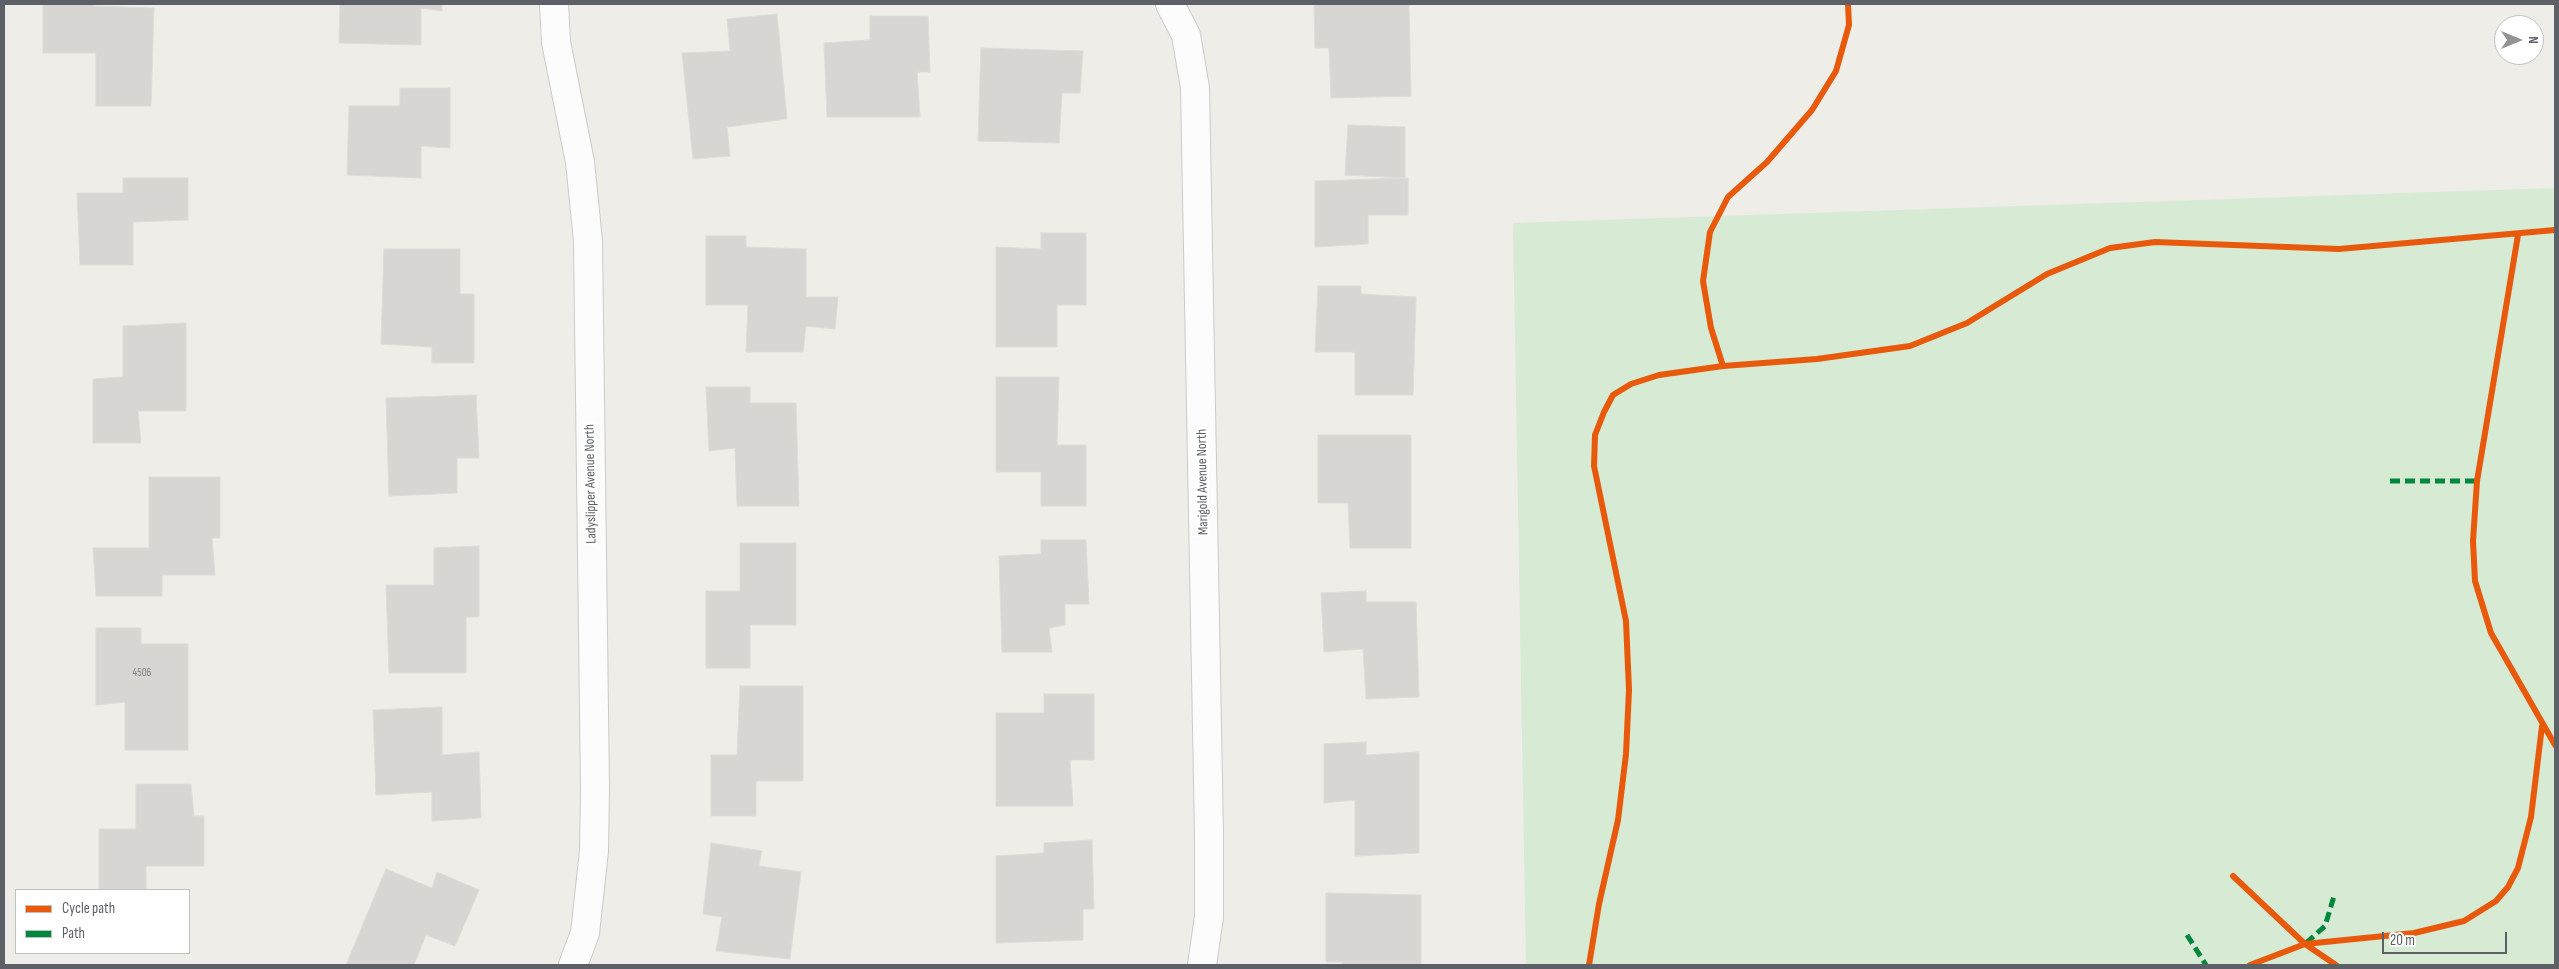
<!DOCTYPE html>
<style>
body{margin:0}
#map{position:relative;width:2559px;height:969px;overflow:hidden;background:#eeede8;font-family:"Sofia Sans Condensed",sans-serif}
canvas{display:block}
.frame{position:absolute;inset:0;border:5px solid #5d6167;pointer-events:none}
.legend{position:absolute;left:15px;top:889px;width:175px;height:65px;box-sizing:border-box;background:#fff;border:1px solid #bec0c2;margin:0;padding:6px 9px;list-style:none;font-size:15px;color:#5d6167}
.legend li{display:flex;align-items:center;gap:10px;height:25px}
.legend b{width:25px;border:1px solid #bec0c2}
.north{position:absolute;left:2494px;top:15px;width:50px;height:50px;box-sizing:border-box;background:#fff;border:1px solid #bec0c2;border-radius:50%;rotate:90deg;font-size:14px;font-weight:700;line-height:20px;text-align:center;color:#5d6167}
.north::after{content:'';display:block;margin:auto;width:18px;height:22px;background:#909294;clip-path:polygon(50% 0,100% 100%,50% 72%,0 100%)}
.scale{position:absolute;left:2382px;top:932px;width:125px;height:22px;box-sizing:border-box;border:2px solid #5d6167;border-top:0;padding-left:6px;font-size:15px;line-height:18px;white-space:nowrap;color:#5d6167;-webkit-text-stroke:4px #fff;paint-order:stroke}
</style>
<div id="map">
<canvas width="2559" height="969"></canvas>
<div class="frame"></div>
<ul class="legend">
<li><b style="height:6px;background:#e8590c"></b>Cycle path</li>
<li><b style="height:6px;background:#00873e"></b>Path</li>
</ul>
<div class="north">N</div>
<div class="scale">20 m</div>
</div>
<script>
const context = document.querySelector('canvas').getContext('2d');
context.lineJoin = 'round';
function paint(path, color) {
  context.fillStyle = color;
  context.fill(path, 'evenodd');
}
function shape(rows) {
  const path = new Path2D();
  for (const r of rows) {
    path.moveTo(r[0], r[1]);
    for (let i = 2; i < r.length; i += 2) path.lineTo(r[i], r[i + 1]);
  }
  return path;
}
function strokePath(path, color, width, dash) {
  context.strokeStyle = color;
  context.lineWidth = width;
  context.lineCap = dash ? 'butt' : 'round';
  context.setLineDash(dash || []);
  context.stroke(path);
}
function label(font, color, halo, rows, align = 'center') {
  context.font = font + ' "Sofia Sans Condensed",sans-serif';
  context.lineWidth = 5;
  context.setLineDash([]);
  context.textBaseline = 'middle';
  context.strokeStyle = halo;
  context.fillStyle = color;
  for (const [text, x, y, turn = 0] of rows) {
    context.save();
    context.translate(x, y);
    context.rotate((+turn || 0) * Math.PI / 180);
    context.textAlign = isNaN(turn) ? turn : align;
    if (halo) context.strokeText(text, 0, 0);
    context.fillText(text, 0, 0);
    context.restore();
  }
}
const green = shape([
 [2555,188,2555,965,1526,965,1513,223]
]);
const building = shape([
 [43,4,93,4,93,6,154,8,151,106,96,106,96,53,43,53,43,4],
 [340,4,442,4,442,11,421,8,421,45,339,43,340,4],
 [1314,4,1409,4,1411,96,1331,98,1329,48,1315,48,1314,4],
 [777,14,787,119,727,127,730,156,693,159,682,53,730,51,727,19,777,14],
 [870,16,928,16,930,72,917,72,920,117,827,117,824,43,870,40,870,16],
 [981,48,1083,51,1080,93,1062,93,1059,143,978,141,981,48],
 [400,88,450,88,450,148,421,146,421,178,347,175,349,106,400,106,400,88],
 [1348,125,1405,127,1405,178,1345,175,1348,125],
 [123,178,188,178,188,220,133,222,133,265,80,265,77,193,123,193,123,178],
 [1408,178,1408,215,1368,215,1368,244,1315,247,1315,181,1408,178],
 [1041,233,1086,233,1086,305,1057,305,1057,347,996,347,996,247,1041,249,1041,233],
 [706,236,746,236,746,247,806,249,806,297,838,297,835,329,806,326,803,352,746,352,748,305,706,305,706,236],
 [384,249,460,249,460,294,474,294,474,363,432,363,432,347,381,344,384,249],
 [1318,286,1361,286,1361,294,1416,297,1413,395,1355,395,1355,352,1315,352,1318,286],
 [186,323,186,411,138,411,141,443,93,443,93,379,123,377,123,326,186,323],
 [996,377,1059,377,1057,445,1086,445,1086,506,1041,506,1041,472,996,472,996,377],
 [706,387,750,387,750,403,796,403,799,506,737,506,735,448,709,451,706,387],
 [476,395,479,458,457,458,457,493,389,496,386,398,476,395],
 [1318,435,1411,435,1411,548,1350,548,1348,503,1318,503,1318,435],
 [149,477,220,477,220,538,212,538,215,575,162,575,162,596,96,596,93,548,149,548,149,477],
 [1041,540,1086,540,1089,604,1065,604,1065,625,1049,628,1052,652,1002,652,999,556,1041,554,1041,540],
 [740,543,796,543,796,625,750,625,750,668,706,668,706,591,740,591,740,543],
 [479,546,479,617,466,617,466,673,389,673,386,585,434,585,434,548,479,546],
 [1366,591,1366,602,1416,602,1419,697,1366,699,1363,649,1324,652,1321,593,1366,591],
 [96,628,141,628,141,644,188,644,188,750,125,750,125,702,96,705,96,628],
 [740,686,803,686,803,781,756,781,756,816,711,816,711,755,737,755,740,686],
 [1044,694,1094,694,1094,760,1070,760,1073,806,996,806,996,713,1044,713,1044,694],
 [442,707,442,755,479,752,481,818,432,821,432,792,376,795,373,710,442,707],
 [1366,742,1366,755,1419,752,1419,853,1355,856,1355,800,1324,803,1324,744,1366,742],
 [136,784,191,784,194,816,204,816,204,866,146,866,146,890,99,890,99,829,136,829,136,784],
 [1092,840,1094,909,1083,909,1083,940,996,943,996,856,1044,853,1044,843,1092,840],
 [711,843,762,851,759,866,801,872,790,959,716,951,722,917,703,914,711,843],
 [386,869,432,888,437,872,479,890,455,946,426,935,414,965,346,965,386,869],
 [1326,893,1421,895,1421,965,1342,965,1342,962,1326,962,1326,893]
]);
const minor = shape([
 [554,4,556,42,580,162,588,241,595,789,594,851,585,933,573,965],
 [1170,4,1186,35,1195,88,1209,834,1209,917,1202,965]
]);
const quiet = shape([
 [2390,481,2477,481],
 [2187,935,2206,965],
 [2306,943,2325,926,2335,893]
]);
const cycleway = shape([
 [2518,235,2477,481,2473,541,2475,581,2491,633,2555,745],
 [1723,366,1711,328,1703,281,1710,232,1728,197,1767,162,1812,110,1836,71,1849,25,1848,4],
 [2233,876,2305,944,2336,965],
 [1589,965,1599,904,1618,820,1626,754,1629,690,1626,621,1594,466,1595,435,1604,412,1613,395,1631,384,1659,375,1723,366,1817,359,1910,346,1967,323,2047,274,2110,248,2155,242,2339,249,2555,230],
 [2250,965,2305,944,2414,933,2464,921,2496,901,2508,887,2518,868,2531,817,2542,726]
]);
const numberNames = [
 ["4506",142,673]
];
const streetNames = [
 ["Marigold Avenue North",1203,482,-91],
 ["Ladyslipper Avenue North",591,484,-91]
];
paint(green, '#d6ead4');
paint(building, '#d7d6d3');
strokePath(building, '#dddcd8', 1);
strokePath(minor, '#cbcbca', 30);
strokePath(minor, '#fcfcfc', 28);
strokePath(quiet, '#00873e', 5, [10, 5]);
strokePath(cycleway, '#e8590c', 6);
label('11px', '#7c7f82', null, numberNames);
label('14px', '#5d6167', '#fff', streetNames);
</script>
